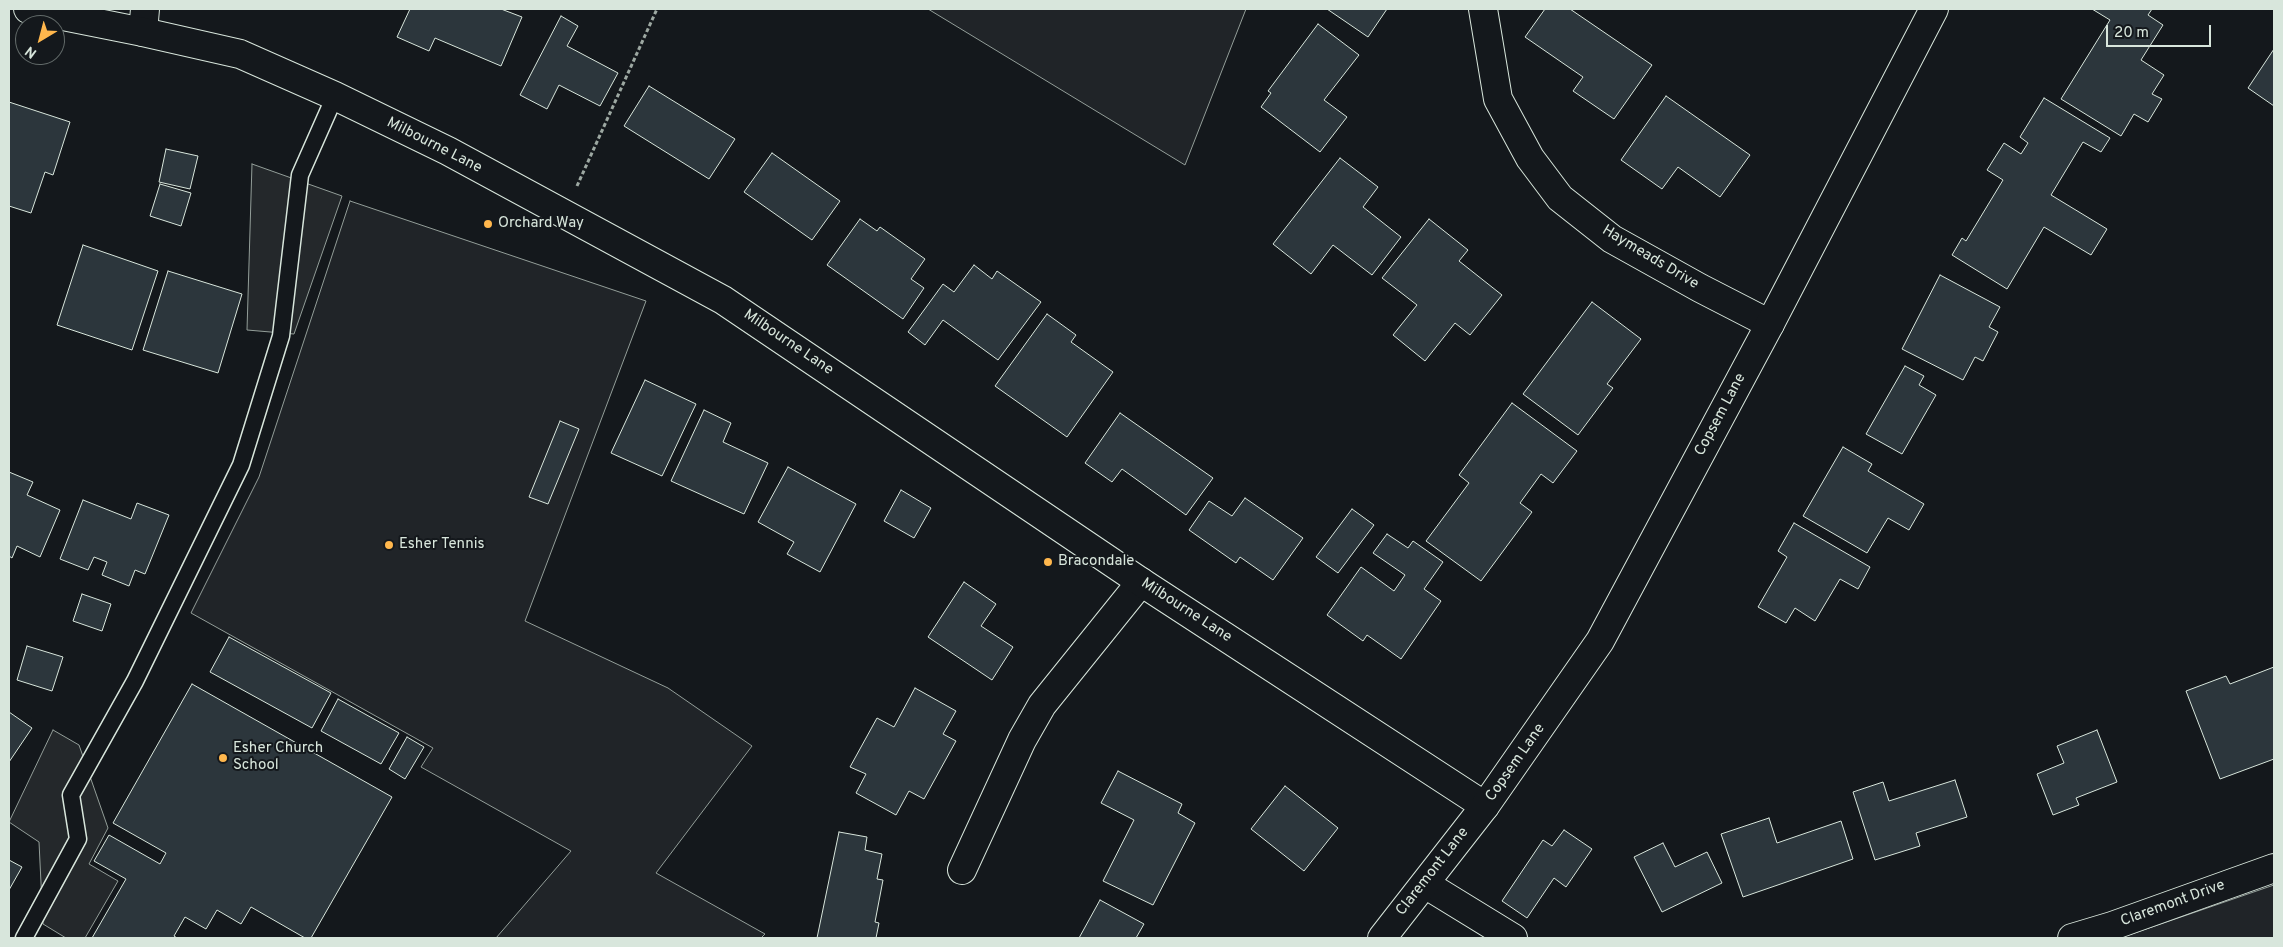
<!DOCTYPE html>
<style>
body{margin:0}
#map{position:relative;width:2283px;height:947px;overflow:hidden;background:#14181c;font-family:Overpass,sans-serif}
canvas{display:block}
.frame{position:absolute;inset:0;border:10px solid #d8e6dc;pointer-events:none}
.north{position:absolute;left:15px;top:15px;width:50px;height:50px;box-sizing:border-box;background:#14181c;border:1px solid #626a69;border-radius:50%;rotate:217deg;font-size:14px;font-weight:700;line-height:20px;text-align:center;color:#d8e6dc}
.north::after{content:'';display:block;margin:auto;width:18px;height:22px;background:#ffb74d;clip-path:polygon(50% 0,100% 100%,50% 72%,0 100%)}
.scale{position:absolute;left:2106px;top:25px;width:105px;height:22px;box-sizing:border-box;border:2px solid #d8e6dc;border-top:0;padding-left:6px;font-size:15px;line-height:18px;white-space:nowrap;color:#d8e6dc;-webkit-text-stroke:4px #14181c;paint-order:stroke}
</style>
<div id="map">
<canvas width="2283" height="947"></canvas>
<div class="frame"></div>
<div class="north">N</div>
<div class="scale">20 m</div>
</div>
<script>
const context = document.querySelector('canvas').getContext('2d');
context.lineJoin = 'round';
function paint(path, color) {
  context.fillStyle = color;
  context.fill(path, 'evenodd');
}
function shape(rows) {
  const path = new Path2D();
  for (const r of rows) {
    path.moveTo(r[0], r[1]);
    for (let i = 2; i < r.length; i += 2) path.lineTo(r[i], r[i + 1]);
  }
  return path;
}
function strokePath(path, color, width, dash) {
  context.strokeStyle = color;
  context.lineWidth = width;
  context.lineCap = dash ? 'butt' : 'round';
  context.setLineDash(dash || []);
  context.stroke(path);
}
function label(font, color, halo, rows, align = 'center') {
  context.font = font + ' Overpass,sans-serif';
  context.lineWidth = 4;
  context.setLineDash([]);
  context.textBaseline = 'middle';
  context.strokeStyle = halo;
  context.fillStyle = color;
  for (const [text, x, y, turn = 0] of rows) {
    context.save();
    context.translate(x, y);
    context.rotate((+turn || 0) * Math.PI / 180);
    context.textAlign = isNaN(turn) ? turn : align;
    if (halo) context.strokeText(text, 0, 0);
    context.fillText(text, 0, 0);
    context.restore();
  }
}
const green = shape([
 [928,9,1246,9,1185,165,928,9],
 [350,201,646,301,525,621,668,688,752,746,656,873,765,934,761,938,496,938,571,851,421,767,433,748,191,613,259,477,350,201],
 [2274,885,2274,938,2120,938,2274,885]
]);
const parking = shape([
 [252,164,342,196,294,334,247,330,252,164],
 [53,730,79,745,108,828,89,864,118,881,85,938,66,938,43,924,39,842,9,822,53,730]
]);
const building = shape([
 [410,9,501,9,522,17,501,66,435,38,429,51,397,37,410,9],
 [1327,9,1387,9,1368,37,1327,9],
 [1545,9,1570,9,1652,65,1614,119,1573,91,1583,77,1525,37,1545,9],
 [2092,9,2152,9,2148,15,2163,25,2141,60,2164,75,2152,94,2162,99,2148,122,2134,114,2121,136,2061,99,2110,20,2092,9],
 [561,16,578,26,567,46,618,73,600,106,559,85,547,109,520,95,561,16],
 [1318,24,1359,55,1324,100,1347,117,1320,152,1261,107,1271,93,1268,91,1318,24],
 [2274,49,2274,106,2248,88,2274,49],
 [649,86,735,139,709,179,624,126,649,86],
 [1666,96,1750,155,1720,197,1678,167,1662,189,1621,160,1666,96],
 [2044,98,2110,138,2101,152,2083,142,2051,195,2107,229,2091,255,2044,227,2007,289,1952,255,1962,238,1966,241,2003,180,1987,170,2004,143,2021,154,2028,143,2020,137,2044,98],
 [9,102,70,122,53,175,45,172,31,213,9,206,9,102],
 [166,149,198,156,190,189,159,182,166,149],
 [772,153,840,201,812,240,744,192,772,153],
 [1340,158,1378,187,1363,207,1401,237,1372,275,1333,245,1311,274,1273,244,1340,158],
 [160,184,191,193,181,226,150,216,160,184],
 [860,219,877,231,880,227,925,259,911,279,924,288,903,319,827,265,860,219],
 [1429,219,1468,250,1459,261,1502,295,1470,335,1455,323,1425,361,1393,335,1417,305,1382,278,1429,219],
 [83,245,158,271,132,350,57,325,83,245],
 [974,265,992,279,997,271,1041,302,998,360,943,320,925,345,908,332,943,284,954,292,974,265],
 [168,271,242,294,218,373,143,350,168,271],
 [1940,275,2000,307,1989,327,1998,332,1983,361,1975,357,1963,380,1902,349,1940,275],
 [1592,302,1641,339,1607,384,1613,388,1578,435,1523,394,1592,302],
 [1047,314,1076,335,1071,342,1113,372,1067,437,995,386,1047,314],
 [1905,366,1924,376,1919,385,1936,395,1902,454,1866,434,1905,366],
 [645,380,696,404,662,476,611,453,645,380],
 [1512,403,1577,451,1553,483,1541,474,1520,503,1532,512,1481,581,1426,541,1469,483,1459,475,1512,403],
 [704,410,731,423,723,442,768,463,744,514,671,481,704,410],
 [1120,413,1213,478,1186,515,1122,469,1112,482,1085,463,1120,413],
 [560,421,579,429,548,504,529,497,560,421],
 [1843,447,1872,464,1868,471,1924,504,1909,530,1888,518,1867,553,1803,516,1843,447],
 [788,467,856,504,820,572,787,554,794,542,758,522,788,467],
 [9,472,33,482,27,495,60,510,40,557,17,546,12,558,9,556,9,472],
 [901,490,931,508,914,538,884,521,901,490],
 [1245,498,1303,538,1273,580,1240,557,1236,563,1189,530,1209,501,1232,516,1245,498],
 [83,500,131,519,137,503,169,515,145,574,135,570,129,586,102,575,107,562,94,557,88,570,60,559,83,500],
 [1352,509,1374,525,1338,573,1316,557,1352,509],
 [1794,523,1870,567,1858,589,1840,579,1815,621,1795,608,1786,623,1758,607,1787,557,1778,551,1794,523],
 [1387,534,1408,548,1413,541,1443,562,1424,589,1441,601,1401,659,1367,635,1363,641,1327,615,1361,567,1394,591,1405,575,1373,553,1387,534],
 [964,582,996,604,981,626,1013,647,992,680,928,637,964,582],
 [82,594,111,604,102,631,73,621,82,594],
 [229,637,331,693,312,728,210,672,229,637],
 [27,646,63,657,52,691,17,680,27,646],
 [2274,667,2274,759,2220,779,2186,691,2226,676,2230,684,2274,667],
 [192,684,392,797,311,938,305,938,251,907,241,924,217,910,206,929,185,917,174,936,177,938,92,938,126,879,94,861,109,835,160,864,166,853,113,823,192,684],
 [915,688,956,711,943,734,956,741,924,799,909,791,896,815,856,793,866,774,850,767,877,718,894,727,915,688],
 [338,699,399,733,381,764,321,731,338,699],
 [9,712,32,728,9,762,9,712],
 [2097,730,2117,782,2076,798,2079,805,2053,815,2037,774,2064,763,2057,746,2097,730],
 [407,737,424,747,405,779,389,769,407,737],
 [1118,771,1182,804,1178,813,1195,823,1153,905,1103,881,1134,820,1101,803,1118,771],
 [1955,780,1967,817,1916,833,1920,846,1875,860,1853,792,1883,782,1889,801,1955,780],
 [1285,786,1338,828,1304,871,1251,829,1285,786],
 [1769,818,1777,843,1841,821,1853,859,1743,897,1721,834,1769,818],
 [1564,830,1592,849,1566,887,1554,878,1527,918,1502,901,1543,840,1552,846,1564,830],
 [839,832,867,837,865,850,882,854,877,879,883,880,875,922,879,923,876,938,817,938,839,832],
 [1663,843,1675,867,1707,852,1722,883,1662,912,1634,857,1663,843],
 [9,860,22,867,9,890,9,860],
 [1100,900,1144,924,1136,938,1079,938,1100,900]
]);
const path = shape([
 [577,186,657,9]
]);
const lane = shape([
 [24,938,78,839,71,795,135,681,241,465,281,336,300,175,335,96]
]);
const street = shape([
 [1483,9,1498,99,1530,158,1560,198,1612,239,1700,288,1770,324],
 [143,32,145,9],
 [962,870,1022,740,1042,705,1141,582],
 [1425,884,1513,938],
 [2072,938,2112,926,2274,868]
]);
const secondary = shape([
 [28,9,143,32,240,54,335,96,448,151,723,300,1141,582,1485,806]
]);
const primary = shape([
 [1382,938,1485,806,1600,641,1770,324,1934,9]
]);
const markers = [
 [488,224,5,"#ffb74d"],
 [389,545,5,"#ffb74d"],
 [1048,562,5,"#ffb74d"],
 [223,758,5,"#ffb74d"]
];
const streetNames = [
 ["Milbourne Lane",434,146,27],
 ["Haymeads Drive",1650,258,31],
 ["Milbourne Lane",788,343,34],
 ["Copsem Lane",1721,415,-62],
 ["Milbourne Lane",1186,611,33],
 ["Copsem Lane",1516,763,-55],
 ["Claremont Lane",1433,872,-52],
 ["Claremont Drive",2173,904,-20]
];
const poiNames = [
 ["Orchard Way",498,224],
 ["Esher Tennis",399,545],
 ["Bracondale",1058,562],
 ["Esher Church",233,749],
 ["School",233,766]
];
paint(green, '#202428');
strokePath(green, '#939e99', 1);
paint(parking, '#24282b');
strokePath(parking, '#939e99', 1);
paint(building, '#2c363c');
strokePath(building, '#d8e6dc', 1);
strokePath(lane, '#d8e6dc', 19);
strokePath(street, '#d8e6dc', 30);
strokePath(secondary, '#d8e6dc', 30);
strokePath(primary, '#d8e6dc', 30);
strokePath(path, '#9da8a2', 3, [4, 2.5]);
strokePath(lane, '#14181c', 16);
strokePath(street, '#14181c', 28);
strokePath(secondary, '#14181c', 28);
strokePath(primary, '#14181c', 28);
for (const [x, y, r, color] of markers) {
  const dot = new Path2D();
  dot.arc(x, y, r, 0, 2 * Math.PI);
  context.fillStyle = color;
  context.fill(dot);
  strokePath(dot, '#14181c', 2);
}
label('15px', '#d8e6dc', '#14181c', streetNames);
label('15px', '#d8e6dc', '#14181c', poiNames, 'left');
</script>
